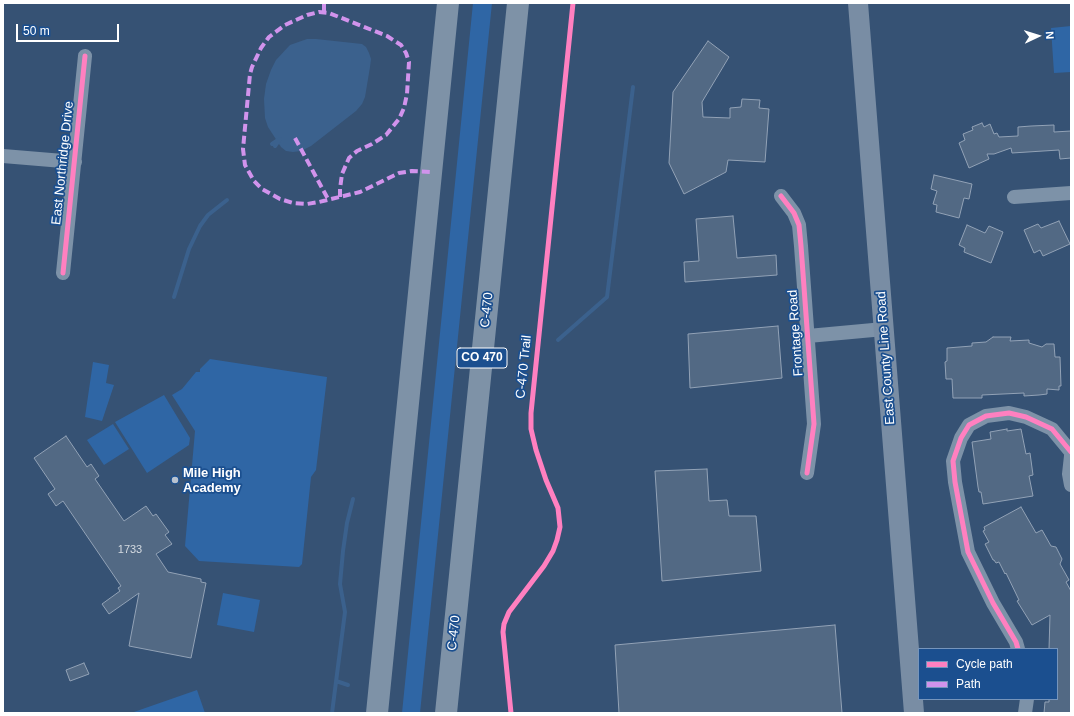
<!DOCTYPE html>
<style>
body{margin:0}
#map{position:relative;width:1074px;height:716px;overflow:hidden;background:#365274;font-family:Arial,sans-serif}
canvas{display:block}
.frame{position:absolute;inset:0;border:4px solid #fff;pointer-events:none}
.legend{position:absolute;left:918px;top:648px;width:140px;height:52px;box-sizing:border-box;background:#1b4f8f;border:1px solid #7695bc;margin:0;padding:5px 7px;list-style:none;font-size:12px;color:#fff}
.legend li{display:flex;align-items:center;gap:8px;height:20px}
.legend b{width:20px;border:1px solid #7695bc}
.north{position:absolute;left:1018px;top:16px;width:40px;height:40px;-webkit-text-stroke:3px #1b4f8f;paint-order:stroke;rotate:86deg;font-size:11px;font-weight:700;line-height:16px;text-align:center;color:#fff}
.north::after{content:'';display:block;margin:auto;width:14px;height:18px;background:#fff;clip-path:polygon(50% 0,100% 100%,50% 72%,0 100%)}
.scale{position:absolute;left:16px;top:24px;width:103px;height:18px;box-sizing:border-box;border:2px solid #fff;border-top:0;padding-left:5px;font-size:12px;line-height:14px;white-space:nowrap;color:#fff;-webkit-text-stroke:3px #1b4f8f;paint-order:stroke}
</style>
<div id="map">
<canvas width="1074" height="716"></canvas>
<div class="frame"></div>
<ul class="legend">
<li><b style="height:5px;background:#ff80c0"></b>Cycle path</li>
<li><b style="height:5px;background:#d193ec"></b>Path</li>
</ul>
<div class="north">N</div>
<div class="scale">50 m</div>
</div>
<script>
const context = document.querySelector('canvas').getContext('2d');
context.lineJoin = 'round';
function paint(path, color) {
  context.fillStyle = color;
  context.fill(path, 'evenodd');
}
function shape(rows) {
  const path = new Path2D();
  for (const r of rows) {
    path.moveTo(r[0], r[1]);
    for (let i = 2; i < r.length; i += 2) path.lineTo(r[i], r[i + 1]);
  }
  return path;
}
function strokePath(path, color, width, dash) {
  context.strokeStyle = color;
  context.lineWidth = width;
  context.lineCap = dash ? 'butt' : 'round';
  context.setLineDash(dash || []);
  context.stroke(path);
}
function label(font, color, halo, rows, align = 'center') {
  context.font = font + ' Arial,sans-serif';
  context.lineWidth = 3.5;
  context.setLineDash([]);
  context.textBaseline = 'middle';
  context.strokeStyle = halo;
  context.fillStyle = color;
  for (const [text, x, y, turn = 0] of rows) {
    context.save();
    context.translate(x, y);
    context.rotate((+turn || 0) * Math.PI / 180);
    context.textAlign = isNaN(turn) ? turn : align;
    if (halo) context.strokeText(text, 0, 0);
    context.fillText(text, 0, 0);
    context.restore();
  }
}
const green = shape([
 [473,3,492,3,462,297,420,713,402,713],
 [1071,26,1071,72,1054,73,1051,28],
 [210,359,327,377,316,470,311,477,302,564,299,567,199,561,185,546,195,431,172,395,182,389,196,372,200,372,200,369],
 [93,362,109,365,106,383,114,385,102,421,85,417],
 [164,395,190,438,189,445,147,473,115,422],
 [113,424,129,449,104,465,87,440],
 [223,593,260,600,254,632,217,625],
 [197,690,205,713,131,713]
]);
const water = shape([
 [307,39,316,39,362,44,366,47,369,53,371,59,370,67,365,97,362,104,356,111,311,146,301,151,293,152,286,151,281,147,268,127,265,118,264,99,266,84,271,70,276,60,290,45]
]);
const stream = shape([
 [272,144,278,140],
 [275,146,280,139],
 [174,297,189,249,200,226,208,215,227,200],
 [558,340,607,297,633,87],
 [336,681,348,685],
 [332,713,345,612,340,584,343,551,347,523,353,499]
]);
const building = shape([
 [708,41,729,57,702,102,703,117,730,118,730,108,741,107,742,99,760,100,759,108,769,109,765,162,728,160,726,172,684,194,669,163,673,92,708,41],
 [982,123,984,127,990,124,994,134,997,133,999,137,1018,136,1018,127,1031,126,1054,125,1054,132,1071,131,1071,158,1060,159,1059,150,1012,153,1011,148,994,154,987,154,989,159,969,168,959,143,965,140,963,134,973,130,972,127,982,123],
 [934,175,972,184,969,199,964,198,959,218,936,212,937,205,933,204,937,191,931,189,934,175],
 [733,216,737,258,776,255,777,275,685,282,684,262,699,261,696,219,733,216],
 [1059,221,1070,244,1043,256,1040,250,1034,253,1024,230,1038,224,1041,228,1059,221],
 [967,225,985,233,989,226,1003,232,991,263,964,252,965,248,959,245,967,225],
 [778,326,782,378,690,388,688,334,778,326],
 [993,337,1011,337,1010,341,1029,340,1029,343,1042,347,1046,344,1054,344,1055,357,1060,357,1061,386,1059,386,1059,390,1047,389,1047,394,1039,395,1024,396,1024,393,982,395,982,398,953,398,952,379,946,379,945,362,947,361,947,348,972,346,972,343,986,342,993,337],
 [1007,429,1007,431,1021,429,1026,454,1030,453,1033,475,1029,476,1033,496,983,504,981,492,979,492,978,487,972,442,991,439,990,432,1007,429],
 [66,436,87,467,91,464,99,476,95,479,124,521,146,506,153,516,156,514,169,532,165,535,172,544,156,554,168,572,201,579,201,582,206,583,191,658,129,646,139,593,109,614,102,604,120,591,118,588,121,586,63,501,56,506,48,494,55,489,34,458,66,436],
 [707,469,709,501,727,500,729,516,756,516,761,571,662,581,655,471,707,469],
 [1021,507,1036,533,1042,530,1051,546,1056,547,1062,559,1060,564,1069,580,1066,582,1071,591,1071,713,1044,713,1045,702,1049,702,1049,699,1057,699,1057,649,1049,649,1050,615,1032,625,1017,601,1019,600,1006,573,1005,574,999,562,996,563,994,560,993,560,985,544,989,542,983,531,985,530,984,527,1021,507],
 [835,625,842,713,619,713,615,645,835,625],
 [84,663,89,674,70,681,66,670,84,663]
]);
const minor = shape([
 [3,156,75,162],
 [781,196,794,213,799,225,801,246,814,424,807,473],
 [1014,197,1071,193],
 [63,273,85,56],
 [808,336,884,329],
 [1071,456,1069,474,1071,485],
 [1018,649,1016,642,993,603,968,552,955,482,953,461,961,438,969,425,986,416,1009,413,1026,417,1052,429,1071,452],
 [1025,713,1027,699]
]);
const secondary = shape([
 [858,3,914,713]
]);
const motorway = shape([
 [377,713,448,3],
 [446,713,518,3]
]);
const quiet = shape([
 [324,12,324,3],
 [295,138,328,199],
 [340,197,340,189,342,174,349,158,357,151,372,144,386,135,399,119,404,108,407,94,409,62,406,53,401,45,387,36,329,13,319,12,307,15,285,25,269,37,261,48,252,67,250,74,243,149,245,165,254,181,262,189,280,199,293,203,307,204,319,202,360,192,399,173,412,171,431,172]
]);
const cycleway = shape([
 [781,196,794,213,799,225,801,246,814,424,807,473],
 [63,273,85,56],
 [1018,649,1016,642,993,603,968,552,955,482,953,461,961,438,969,425,986,416,1009,413,1026,417,1052,429,1071,452],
 [511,713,503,632,504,624,509,612,544,566,553,551,557,540,560,527,558,508,546,480,536,450,531,429,531,413,573,3]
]);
const markers = [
 [175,480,4,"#b9c2ce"]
];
const numberNames = [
 ["1733",130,550]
];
const shields = [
 [482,358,50]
];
const shieldNames = [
 ["CO 470",482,358]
];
const streetNames = [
 ["East Northridge Drive",63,163,-84],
 ["C-470",487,310,-84],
 ["Frontage Road",796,333,-94],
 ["East County Line Road",886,358,-94],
 ["C-470 Trail",524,367,-84],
 ["C-470",454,633,-84]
];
const poiNames = [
 ["Mile High",183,473],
 ["Academy",183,488]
];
paint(green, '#2f66a5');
paint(water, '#3b618d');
strokePath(stream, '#3b618d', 4);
paint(building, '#526984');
strokePath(building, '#92a2b6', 1);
strokePath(minor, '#7d92a8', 14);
strokePath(secondary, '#798da4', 20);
strokePath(motorway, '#7e92a7', 22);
strokePath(quiet, '#d193ec', 4, [8, 4]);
strokePath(cycleway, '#ff80c0', 5);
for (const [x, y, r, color] of markers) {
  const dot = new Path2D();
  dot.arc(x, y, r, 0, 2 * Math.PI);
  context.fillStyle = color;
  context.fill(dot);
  strokePath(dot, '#1b4f8f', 1.5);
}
label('11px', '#d4dae0', null, numberNames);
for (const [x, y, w] of shields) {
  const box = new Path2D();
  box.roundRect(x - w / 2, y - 10, w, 20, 3);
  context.fillStyle = '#1b4f8f';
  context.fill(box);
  strokePath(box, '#fff', 1);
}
label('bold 12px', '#fff', null, shieldNames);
label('13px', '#fff', '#1b4f8f', streetNames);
label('bold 13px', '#fff', '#1b4f8f', poiNames, 'left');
</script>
